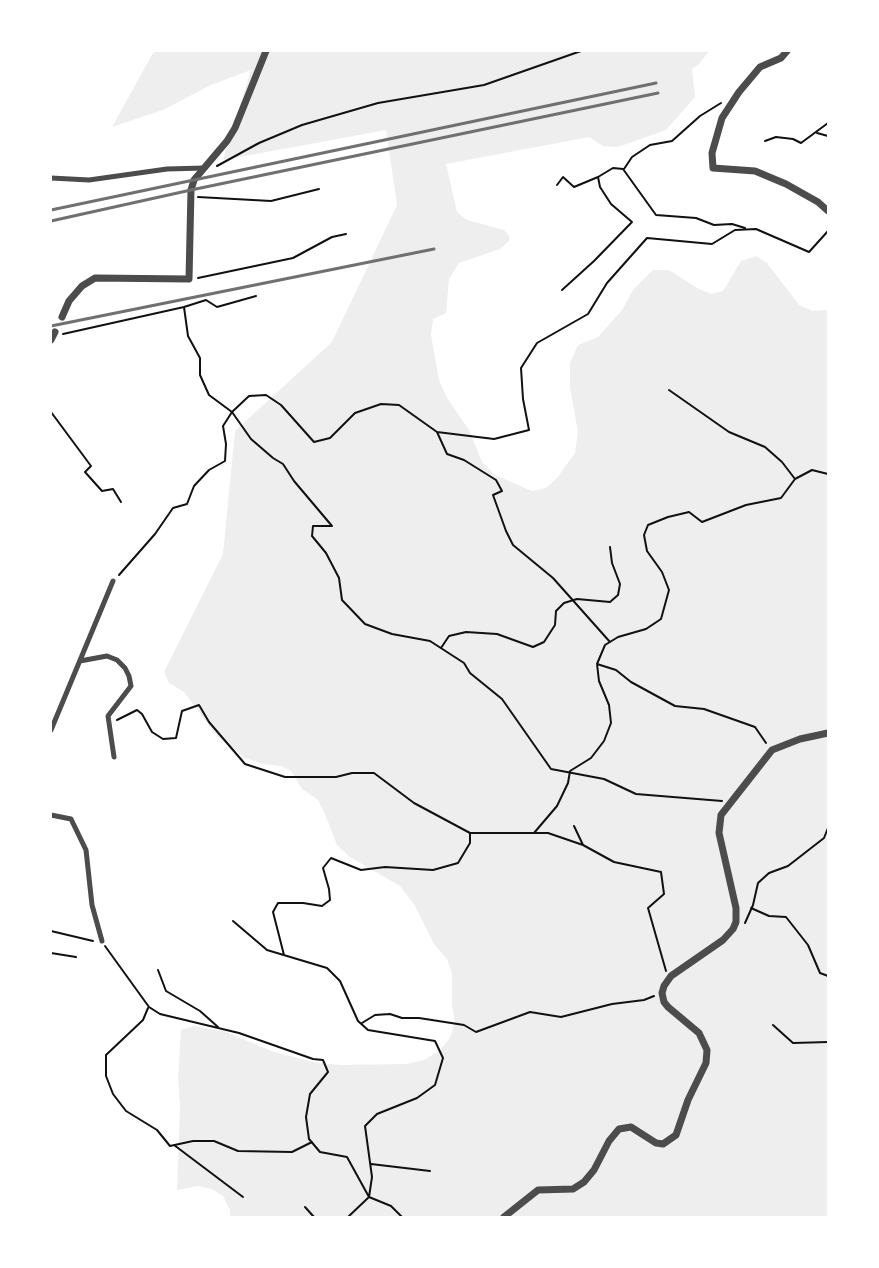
<!DOCTYPE html>
<style>
body{margin:0}
#map{position:relative;width:879px;height:1268px;overflow:hidden;background:#fff;font-family:"Source Sans 3",sans-serif}
canvas{display:block}
.frame{position:absolute;inset:0;border:52px solid #fff;pointer-events:none}
</style>
<div id="map">
<canvas width="879" height="1268"></canvas>
<div class="frame"></div>
</div>
<script>
const context = document.querySelector('canvas').getContext('2d');
context.lineJoin = 'round';
function paint(path, color) {
  context.fillStyle = color;
  context.fill(path, 'evenodd');
}
function shape(rows) {
  const path = new Path2D();
  for (const r of rows) {
    path.moveTo(r[0], r[1]);
    for (let i = 2; i < r.length; i += 2) path.lineTo(r[i], r[i + 1]);
  }
  return path;
}
function strokePath(path, color, width, dash) {
  context.strokeStyle = color;
  context.lineWidth = width;
  context.lineCap = dash ? 'butt' : 'round';
  context.setLineDash(dash || []);
  context.stroke(path);
}
const green = shape([
 [158,51,709,51,699,64,692,69,695,97,666,130,618,147,603,146,589,137,446,164,457,212,467,220,504,230,509,236,509,241,500,249,459,263,449,279,446,313,433,319,431,335,439,380,447,398,469,430,482,462,495,475,532,491,546,488,557,478,575,453,578,432,570,388,570,363,578,345,598,337,622,310,633,290,653,270,669,270,697,288,711,294,723,291,741,261,756,256,767,263,799,305,813,311,828,310,828,1217,230,1217,230,1210,223,1196,212,1189,198,1186,177,1190,180,1105,178,1078,181,1030,194,1026,224,1031,274,1052,318,1063,341,1065,406,1064,424,1060,439,1051,450,1038,455,1022,452,1005,452,973,447,959,434,944,414,904,400,886,350,857,337,845,325,814,318,800,302,789,291,771,281,766,263,764,245,758,217,736,184,692,169,683,164,672,223,554,235,431,332,342,397,205,386,130,223,160,251,70,211,85,163,110,112,127,153,53]
]);
const path = shape([
 [817,133,828,136],
 [765,141,776,137,793,139,801,143,828,123],
 [217,166,259,143,302,125,378,103,484,85,581,51],
 [624,169,632,157,650,145,672,141,700,116,721,103],
 [557,185,563,177,574,187,598,177],
 [198,197,271,201,319,189],
 [198,278,293,258,332,237,346,234],
 [562,290,594,261,632,222,611,204,600,187,598,177,613,168,623,169,656,215,696,218,714,225,732,224,745,228],
 [184,307,188,336,200,358,200,375,209,395,232,412,251,439,273,458,283,464,294,481,332,526,313,526,312,536,326,553,339,578,342,600,365,624,392,634,430,641,464,663,470,673,502,699,551,769,604,779,636,794,722,801],
 [63,334,184,307,206,300,217,307,256,296],
 [669,390,729,432,765,447,782,462,795,479,812,470,828,474],
 [51,412,91,466,85,472,102,491,113,489,121,502],
 [437,432,447,454,464,460,496,480,502,491,493,495,506,531,513,545,553,578,610,642],
 [119,575,155,534,173,508,187,504,194,486,209,470,225,461,226,444,223,426,232,412,249,396,266,395,281,405,314,442,330,438,355,413,381,404,399,405,437,432,494,439,529,430,523,399,521,368,537,343,588,314,607,283,647,238,712,244,735,230,756,229,809,252,828,231],
 [441,648,449,636,466,632,497,634,533,647,544,642,555,625,556,611,564,603,577,599,610,602,618,595,620,584,612,563,610,547],
 [597,664,616,670,631,682,675,706,704,709,755,727,766,743],
 [117,720,137,710,142,714,152,732,163,739,176,738,182,711,199,705,209,722,245,764,285,777,336,777,352,773,374,773,414,803,470,833],
 [574,826,583,845,614,862,661,872,664,894,648,908,666,971],
 [534,833,557,806,568,783,570,771,591,758,604,741,611,723,609,705,599,681,597,664,605,645,618,637,646,629,661,619,669,590,662,572,647,551,644,535,648,525,668,517,689,512,702,522,746,505,781,498,795,479],
 [751,908,769,916,786,917,808,945,820,973,828,976],
 [233,921,267,950,327,968,340,981,358,1021,368,1030,435,1041,443,1058,435,1085,417,1098,377,1114,365,1126,372,1177,369,1197,348,1217],
 [745,923,753,905,758,883,769,873,788,866,824,838,828,828],
 [51,931,93,941],
 [105,946,149,1007,160,1014,239,1033,313,1059,323,1060,328,1072,310,1094,306,1117,309,1139,320,1152,347,1157,369,1197,391,1206,402,1217],
 [51,953,76,957],
 [284,955,273,912,278,903,303,903,322,906,330,900,329,889,323,868,331,858,361,870,385,867,433,870,458,863,470,843,470,833,548,833,583,845],
 [158,970,166,991,200,1011,218,1027],
 [148,1008,143,1020,106,1055,106,1076,113,1094,126,1111,157,1130,170,1146,193,1141,214,1141,238,1151,292,1152,312,1142],
 [362,1023,375,1015,390,1014,402,1018,419,1018,464,1025,476,1032,530,1012,561,1017,612,1004,644,1000,654,996],
 [773,1025,793,1043,828,1042],
 [174,1145,243,1197],
 [371,1164,430,1171],
 [305,1207,314,1217]
]);
const minor = shape([
 [51,178,89,180,167,169,204,168],
 [80,661,107,656,117,660,125,668,129,676,131,686,108,716,114,757],
 [51,730,113,581],
 [51,815,71,819,86,850,92,905,102,941]
]);
const tertiary = shape([
 [787,51,781,58,760,67,739,92,722,118,712,153,713,168,755,171,786,184,818,202,828,211],
 [62,317,69,301,82,286,95,278,189,279,191,190,194,180,227,141,235,128,266,51],
 [51,340,55,332],
 [504,1217,538,1190,573,1189,584,1182,594,1170,609,1141,619,1129,631,1127,656,1143,663,1144,676,1135,688,1100,706,1063,707,1050,699,1033,668,1007,664,1002,662,993,664,986,671,976,723,940,733,929,736,922,736,908,719,833,721,815,772,750,800,739,828,733]
]);
const rail = shape([
 [51,210,656,83],
 [51,221,191,190,658,93],
 [51,326,434,249]
]);
paint(green, '#eee');
strokePath(path, '#111', 2);
strokePath(minor, '#4c4c4c', 5);
strokePath(tertiary, '#4c4c4c', 7);
strokePath(rail, '#707070', 3);
</script>
